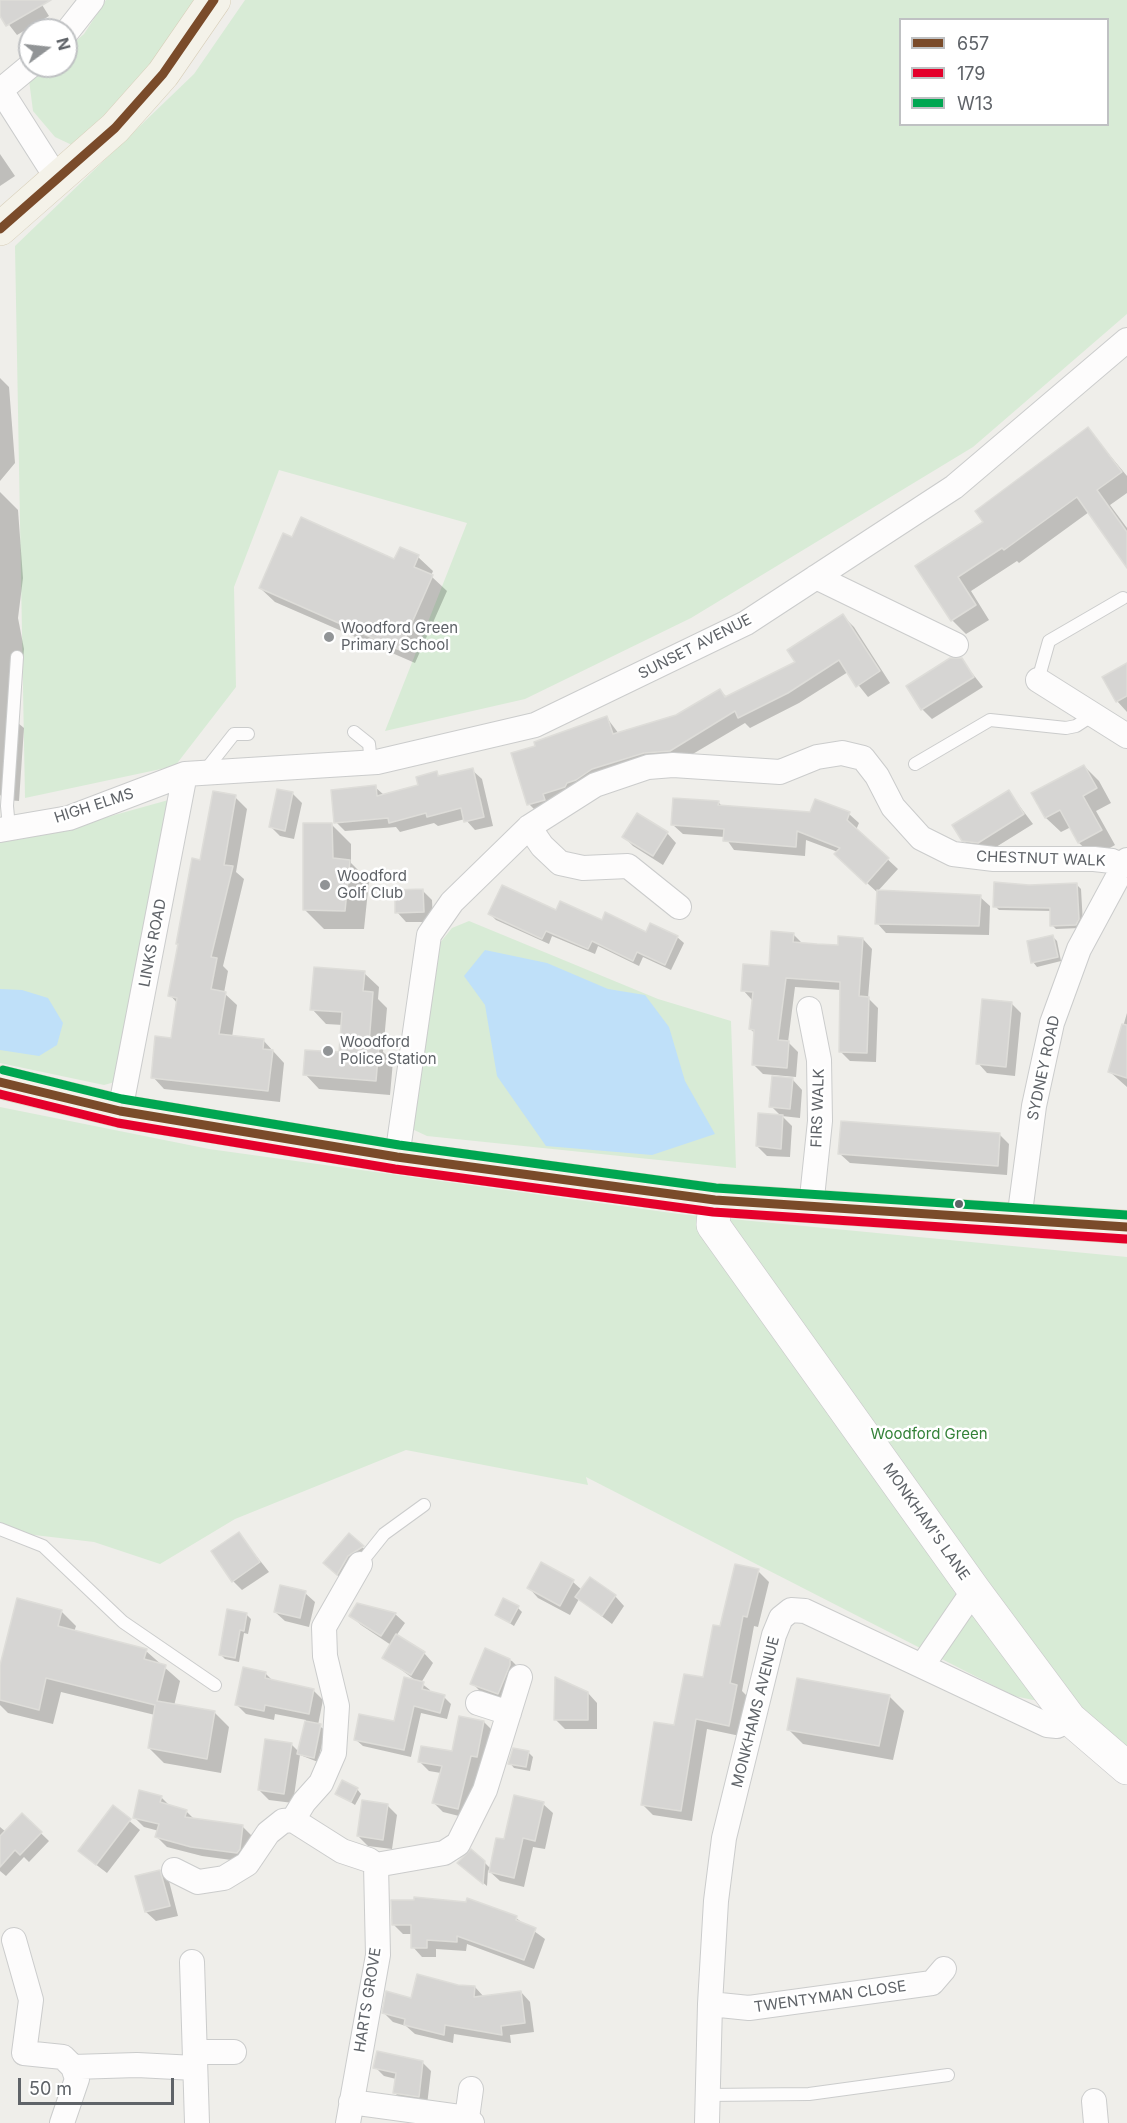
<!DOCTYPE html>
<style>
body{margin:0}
#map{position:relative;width:1127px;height:2123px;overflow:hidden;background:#efeeea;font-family:Inter,sans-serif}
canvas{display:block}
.legend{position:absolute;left:899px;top:18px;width:210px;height:108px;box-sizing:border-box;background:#fff;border:2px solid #bfc1c3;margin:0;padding:8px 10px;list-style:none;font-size:18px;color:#5f6368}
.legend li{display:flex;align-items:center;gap:12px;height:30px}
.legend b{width:30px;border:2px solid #bfc1c3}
.north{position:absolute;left:18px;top:18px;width:60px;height:60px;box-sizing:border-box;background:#fff;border:2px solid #bfc1c3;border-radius:50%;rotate:75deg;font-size:16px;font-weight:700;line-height:24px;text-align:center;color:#5f6368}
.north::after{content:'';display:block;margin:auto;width:21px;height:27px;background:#919496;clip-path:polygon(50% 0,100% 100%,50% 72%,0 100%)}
.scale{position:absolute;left:18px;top:2078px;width:156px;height:27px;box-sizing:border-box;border:3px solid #5f6368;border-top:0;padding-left:8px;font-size:18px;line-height:21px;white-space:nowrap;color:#5f6368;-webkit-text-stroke:4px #fff;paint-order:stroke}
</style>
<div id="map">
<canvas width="1127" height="2123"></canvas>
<ul class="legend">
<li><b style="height:8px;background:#7a4b2a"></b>657</li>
<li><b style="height:8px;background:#e4002b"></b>179</li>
<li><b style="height:8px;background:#00a651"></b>W13</li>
</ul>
<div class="north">N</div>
<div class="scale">50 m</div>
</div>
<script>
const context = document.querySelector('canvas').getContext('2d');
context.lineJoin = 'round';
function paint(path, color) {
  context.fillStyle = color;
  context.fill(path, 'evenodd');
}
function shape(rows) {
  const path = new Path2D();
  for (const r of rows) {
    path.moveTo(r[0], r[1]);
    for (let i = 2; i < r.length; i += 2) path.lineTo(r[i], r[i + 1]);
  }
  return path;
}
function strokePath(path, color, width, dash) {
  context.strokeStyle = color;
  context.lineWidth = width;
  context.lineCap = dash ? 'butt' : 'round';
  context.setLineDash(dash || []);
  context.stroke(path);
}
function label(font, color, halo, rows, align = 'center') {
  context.font = font + ' Inter,sans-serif';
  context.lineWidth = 5;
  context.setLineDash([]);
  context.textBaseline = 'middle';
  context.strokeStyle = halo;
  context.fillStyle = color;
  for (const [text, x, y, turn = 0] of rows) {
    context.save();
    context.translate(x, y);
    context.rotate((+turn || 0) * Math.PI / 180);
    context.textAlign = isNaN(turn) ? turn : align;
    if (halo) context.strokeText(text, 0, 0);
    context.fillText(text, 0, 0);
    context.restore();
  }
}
const green = shape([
 [106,0,202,0,156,68,72,145,55,137,33,111,29,80,46,66,66,66,66,49,84,34],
 [245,0,1127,0,1127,314,973,447,691,618,525,699,385,731,467,523,279,470,234,587,236,687,175,766,25,798,15,246,194,74],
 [900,20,1108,20,1108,124,900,124],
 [172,799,115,1082,104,1085,0,1063,0,838,57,831],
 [469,921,658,999,731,1021,736,1168,427,1136,412,1129,439,944,452,928],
 [0,1107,209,1149,679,1214,1127,1257,1127,1751,1081,1710,1014,1696,586,1477,588,1485,406,1450,235,1519,160,1564,94,1542,0,1531]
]);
const water = shape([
 [485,950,547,963,608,989,645,995,669,1027,685,1081,715,1134,652,1155,546,1146,497,1076,485,1005,464,976],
 [0,989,22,990,48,998,63,1023,57,1045,39,1056,0,1050]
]);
const shadow = shape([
 [0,0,39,0,49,16,17,35,0,13],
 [0,154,15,176,0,186],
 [0,378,9,387,15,463,0,481],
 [1088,429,1127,476,1127,493,1110,505,1127,528,1127,565,1089,512,1019,563,1017,561,971,591,989,620,966,634,952,620,917,567,985,522],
 [0,492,18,510,23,578,18,618,24,649,18,723,24,728,19,801,6,800,0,795],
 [293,539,395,561,418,557,433,571,431,576,447,591,415,663,275,602,260,588],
 [843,616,854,627,890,683,868,697,848,672,799,703,750,728,745,723,681,761,540,815,529,804,537,747,607,718,619,734,663,725,720,691,727,697,797,662],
 [961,659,983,687,932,719,922,709],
 [1127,665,1127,712,1117,701],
 [1084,766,1099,781,1111,803,1096,811,1115,845,1094,857,1079,843,1071,827,1061,832,1046,818,1033,794],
 [472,770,482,779,493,826,475,830,465,819,438,826,434,823,400,832,396,827,345,831,336,822,375,787,384,795,420,786,436,773,441,777],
 [1009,792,1033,824,988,852,973,850,963,840],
 [293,794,302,803,294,839,280,836,270,826],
 [235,797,247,809,236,872,244,879,223,966,228,971,224,993,237,1005,232,1037,263,1040,284,1063,280,1102,164,1089,153,1077,172,1039,178,1004,170,995,179,945,177,943,201,862],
 [718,802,723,807,811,814,849,814,859,823,856,830,898,869,877,892,846,864,838,852,806,840,805,856,734,850,725,837,683,834,673,825],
 [331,824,351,844,351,863,369,881,364,929,324,929,305,910],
 [667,833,676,843,663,865,633,846,624,837],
 [1077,885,1081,889,1083,924,1080,928,1056,929,1052,925,1051,911,999,910,995,906,1029,886],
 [423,891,432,900,433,922,406,922,397,912],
 [980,897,990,906,989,935,886,933,877,923],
 [557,912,647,934,677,937,684,943,671,970,643,957,639,966,598,946,595,954,552,936,549,944,496,920,490,914],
 [793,934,803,944,839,947,863,939,872,949,868,998,878,1008,876,1062,850,1061,840,1051,841,990,795,987,788,1042,798,1052,796,1077,763,1074,753,1064,756,1034,750,1029,752,1000,743,990,770,968],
 [1053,937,1057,941,1061,961,1037,967,1033,962],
 [364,973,379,987,378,999,387,1008,383,1052,393,1061,390,1095,319,1089,305,1074,340,1054,343,1025,326,1024,312,1009],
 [1011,1003,1021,1013,1015,1076,987,1073,978,1063],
 [1127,1013,1127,1087,1110,1072],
 [793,1080,802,1090,800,1118,782,1116,792,1126,790,1157,767,1156,757,1146,781,1116,771,1106],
 [999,1134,1009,1144,1007,1175,850,1163,840,1154],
 [239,1534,269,1572,242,1590,233,1581],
 [349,1535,372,1556,347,1584,335,1573],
 [542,1564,573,1582,582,1590,615,1596,624,1606,612,1624,579,1599,570,1615,538,1598,529,1588],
 [758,1571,769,1582,758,1627,754,1626,742,1691,748,1697,740,1736,707,1729,692,1821,653,1815,642,1804,675,1727,704,1679,721,1628],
 [305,1593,315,1602,309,1627,285,1621,275,1612],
 [518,1608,522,1612,514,1626,497,1615],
 [61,1611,76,1626,74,1632,146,1651,180,1681,174,1706,215,1713,229,1727,221,1773,164,1763,149,1748,155,1715,61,1692,53,1724,8,1713,0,1705,0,1671],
 [246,1614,251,1619,248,1634,244,1633,239,1662,225,1659,221,1655],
 [395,1614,405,1623,396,1636,424,1653,433,1663,421,1683,430,1690,430,1693,444,1697,451,1704,447,1719,421,1713,411,1757,363,1746,355,1739,395,1723,415,1680,384,1657,391,1645,361,1625,351,1616],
 [486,1650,512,1661,522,1671,508,1703,482,1693,472,1683],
 [265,1673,273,1681,313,1690,323,1700,318,1725,325,1730,318,1762,300,1755,293,1803,269,1800,259,1790,291,1744,299,1752,306,1720,275,1714,274,1720,246,1714,236,1704],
 [588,1693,597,1703,597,1729,565,1729,555,1719],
 [889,1696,904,1711,893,1760,803,1744,788,1729],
 [484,1722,493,1731,486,1765,480,1764,467,1818,443,1812,434,1803,441,1773,429,1771,420,1762,453,1753],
 [528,1752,533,1757,530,1771,514,1768,510,1763],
 [357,1789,361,1794,355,1805,337,1793],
 [161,1797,170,1806,186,1811,195,1820,242,1826,252,1836,246,1862,202,1856,167,1847,157,1837,159,1831,144,1827,134,1817],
 [543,1804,553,1813,545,1849,533,1847,524,1887,500,1881,488,1870,487,1886,464,1867,484,1862,491,1869,505,1841],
 [388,1806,397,1815,392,1849,368,1846,358,1836],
 [113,1807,140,1830,107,1873,90,1860],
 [22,1815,49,1841,29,1862,24,1857,6,1876,0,1871,0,1827,6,1832],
 [159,1871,169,1881,178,1916,156,1921,146,1912],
 [516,1918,545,1939,534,1969,467,1944,466,1951,436,1949,436,1957,422,1957,413,1947,413,1934,403,1934,393,1924],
 [458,1986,475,1987,484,1997,521,1992,530,2002,534,2032,510,2035,511,2043,454,2034,453,2043,415,2034,406,2026,393,2022,384,2013,412,2000],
 [422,2062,431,2071,427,2105,403,2101,395,2093,396,2079,384,2076,375,2067]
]);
const building = shape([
 [0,0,51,0,6,26,0,16,0,0],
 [1088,427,1122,472,1097,490,1127,532,1127,568,1077,497,1004,550,1002,548,958,577,976,605,951,621,915,566,983,522,975,511,1088,427],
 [301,517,394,559,400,547,419,555,414,567,433,575,400,650,259,588,283,533,292,537,301,517],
 [843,614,880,671,856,687,839,660,788,693,738,718,735,711,670,751,644,753,592,769,576,780,567,783,565,787,543,794,545,800,527,805,511,753,535,746,534,742,607,716,613,734,676,715,720,689,725,697,795,662,787,650,843,614],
 [950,658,962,658,974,677,921,710,906,686,950,658],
 [1127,663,1127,696,1116,702,1102,677,1127,663],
 [1084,765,1097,788,1083,796,1102,830,1078,843,1060,810,1045,818,1031,793,1084,765],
 [473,768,484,817,464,822,461,808,427,817,426,813,389,823,388,818,334,823,331,790,376,785,377,796,418,785,416,777,437,771,438,776,473,768],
 [277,789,293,792,285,831,269,827,277,789],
 [1009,790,1024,814,978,843,962,841,952,825,1009,790],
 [213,791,236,795,224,865,233,866,211,957,217,958,211,989,226,992,219,1034,264,1039,263,1049,273,1050,268,1091,151,1078,155,1036,171,1038,177,998,168,996,178,944,176,944,192,858,200,860,213,791],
 [673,798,719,801,718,805,810,812,815,799,850,812,847,820,889,858,866,884,834,854,840,848,797,831,796,847,723,841,724,829,671,825,673,798],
 [637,813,668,832,653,856,622,837,637,813],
 [303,823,332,823,333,858,350,860,345,911,303,910,303,823],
 [994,882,1029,885,1077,883,1079,919,1076,925,1050,926,1050,908,993,907,994,882],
 [502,885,556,910,560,901,602,920,605,912,646,932,650,923,678,936,665,965,637,952,633,961,592,941,588,949,546,931,542,939,488,914,502,885],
 [423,889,424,912,395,913,395,890,423,889],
 [877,890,981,895,979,926,875,924,877,890],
 [771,931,794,933,793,942,817,944,838,945,838,936,863,938,859,996,869,997,867,1053,839,1052,840,982,786,978,778,1040,789,1041,787,1068,752,1065,754,1030,749,1029,753,992,741,991,743,964,769,966,771,931],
 [1053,935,1058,957,1031,963,1027,941,1053,935],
 [314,967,365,971,363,991,373,992,369,1044,379,1045,376,1081,303,1075,305,1050,339,1052,342,1012,310,1010,314,967],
 [982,999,1012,1002,1006,1067,976,1064,982,999],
 [1122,1024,1127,1025,1127,1078,1108,1072,1122,1024],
 [772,1076,793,1078,790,1109,769,1107,772,1076],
 [758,1113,783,1115,781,1149,756,1146,758,1113],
 [841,1121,1000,1133,998,1166,838,1154,841,1121],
 [239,1532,260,1562,232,1582,211,1551,239,1532],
 [349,1533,364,1546,348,1556,337,1575,323,1563,349,1533],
 [541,1562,574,1580,560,1606,527,1588,541,1562],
 [735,1564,759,1569,747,1617,743,1616,730,1683,737,1685,729,1726,696,1719,681,1811,641,1805,654,1722,674,1725,684,1674,703,1677,713,1625,720,1626,735,1564],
 [590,1577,616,1595,602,1616,575,1597,590,1577],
 [280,1585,306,1591,300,1618,274,1612,280,1585],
 [17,1598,62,1610,58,1626,147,1649,144,1659,166,1665,157,1701,215,1711,207,1759,148,1748,155,1705,46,1678,39,1710,0,1700,0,1665,17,1598],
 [503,1598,519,1606,510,1623,495,1615,503,1598],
 [357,1603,396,1613,381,1636,349,1616,357,1603],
 [227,1609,247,1613,244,1631,240,1630,235,1658,219,1655,227,1609],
 [396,1634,425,1652,411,1675,382,1658,396,1634],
 [485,1648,510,1659,510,1665,498,1694,470,1684,485,1648],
 [243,1667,266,1672,265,1678,314,1689,309,1714,265,1705,264,1711,235,1705,243,1667],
 [404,1677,424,1682,422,1689,445,1695,440,1713,414,1706,404,1750,354,1740,359,1714,394,1721,404,1677],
 [555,1677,588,1692,588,1720,554,1720,555,1677],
 [797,1678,890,1695,879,1746,787,1730,797,1678],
 [459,1716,484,1721,477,1757,471,1756,458,1809,432,1803,442,1766,418,1762,421,1746,452,1751,459,1716],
 [305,1721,321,1724,314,1758,297,1754,305,1721],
 [265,1739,292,1743,284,1794,258,1790,265,1739],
 [513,1748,529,1751,526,1767,508,1764,513,1748],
 [342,1780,358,1788,351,1802,335,1794,342,1780],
 [139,1790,162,1796,160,1802,187,1810,185,1817,243,1825,240,1849,237,1853,191,1847,155,1837,159,1824,133,1818,139,1790],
 [514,1795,544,1802,535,1841,523,1838,514,1878,489,1872,496,1838,504,1839,514,1795],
 [362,1800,388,1804,383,1840,357,1836,362,1800],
 [113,1805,131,1819,96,1865,78,1851,113,1805],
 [22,1813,42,1832,20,1855,15,1850,0,1867,0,1836,22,1813],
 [471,1849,485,1861,483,1884,457,1863,471,1849],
 [160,1870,170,1906,145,1912,135,1876,160,1870],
 [414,1897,466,1902,467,1898,517,1916,516,1920,536,1928,524,1960,457,1936,457,1942,427,1940,427,1948,411,1948,411,1925,392,1925,391,1900,414,1900,414,1897],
 [417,1974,458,1985,475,1986,474,1997,521,1991,525,2023,501,2026,502,2035,445,2025,444,2035,404,2025,405,2019,382,2013,386,1991,411,1998,417,1974],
 [377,2051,423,2061,419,2097,393,2093,396,2073,373,2068,377,2051]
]);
const lane = shape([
 [1038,680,1049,641,1123,598],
 [354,732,369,744,371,762],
 [915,764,990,720,1066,728,1076,726,1093,715],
 [204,772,234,734,248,734],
 [9,828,7,806,17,657],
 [0,1529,43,1546,123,1622,215,1685],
 [360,1564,384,1534,424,1505],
 [706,2095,809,2094,948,2075]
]);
const street = shape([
 [66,33,92,0],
 [0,89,58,180],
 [1,90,30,66],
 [816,577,956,645],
 [1038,680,1127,736],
 [529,827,542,846,560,863,583,868,628,866,679,907],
 [0,830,69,818,185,774,377,762,535,725,746,623,954,487,1127,340],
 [809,1009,819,1060,820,1121,811,1207],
 [120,1111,185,774],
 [397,1157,429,935,452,902,529,827,595,785,648,767,673,765,780,772,817,757,842,753,863,758,877,776,893,807,921,838,953,854,994,859,1094,859,1112,861,1124,866],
 [1019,1220,1034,1106,1052,1023,1079,949,1127,860],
 [922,1666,974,1590],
 [478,1703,509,1713],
 [293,1820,304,1802,321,1783,334,1753,337,1706,325,1656,324,1627,360,1564],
 [376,1865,444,1853,458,1844,485,1790,520,1677],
 [174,1870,198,1882,224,1878,247,1864,268,1833,283,1821,293,1820,342,1851,369,1860,376,1865,378,1955,348,2123],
 [14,1940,31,2000,24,2053,63,2057,73,2067,77,2079,62,2123],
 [192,1962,197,2123],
 [710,2004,749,2008,932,1983,944,1969],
 [195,2052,234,2052],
 [73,2067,137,2065,195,2068],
 [1094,2101,1096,2123],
 [351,2102,467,2118,472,2123],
 [467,2118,471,2089],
 [707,2123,710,2004,716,1901,724,1838,774,1635,781,1618,791,1610,805,1611,1047,1725,1057,1726,1070,1719]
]);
const secondary = shape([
 [715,1200,713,1225,974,1590,1070,1719,1127,1768]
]);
const primary = shape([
 [0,229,115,128,163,74,214,0],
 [0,1082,120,1111,397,1157,715,1200,1127,1227]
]);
const bus1 = shape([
 [0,229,115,128,163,74,214,0],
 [0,1082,120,1111,397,1157,715,1200,1127,1227]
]);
const bus2 = shape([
 [0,1094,118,1123,395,1169,713,1212,1126,1239]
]);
const bus3 = shape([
 [3,1070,122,1099,399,1145,716,1188,1127,1215]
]);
const markers = [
 [329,637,6,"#919496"],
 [325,885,6,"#919496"],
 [328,1051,6,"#919496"],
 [959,1204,5,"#5f6368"]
];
const poiNames = [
 ["Woodford Green",341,628],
 ["Primary School",341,645],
 ["Woodford",337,876],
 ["Golf Club",337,893],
 ["Woodford",340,1042],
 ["Police Station",340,1059]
];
const streetNames = [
 ["SUNSET AVENUE",695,647,-27],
 ["HIGH ELMS",94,806,-18],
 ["CHESTNUT WALK",1041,859,2],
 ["LINKS ROAD",153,943,-79],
 ["SYDNEY ROAD",1044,1068,-78],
 ["FIRS WALK",818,1108,-88],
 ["MONKHAM'S LANE",926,1522,55],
 ["MONKHAMS AVENUE",756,1712,-76],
 ["TWENTYMAN CLOSE",830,1997,-8],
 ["HARTS GROVE",368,2000,-81]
];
const parkNames = [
 ["Woodford Green",929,1434]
];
paint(green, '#d8ebd6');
paint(water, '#bfe0f9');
paint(shadow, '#0003');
paint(building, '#d6d5d3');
strokePath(building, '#deddd9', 1.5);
strokePath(lane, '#cbcccc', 14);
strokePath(street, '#cbcccc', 26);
strokePath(secondary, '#cacacb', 34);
strokePath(primary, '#d7ceb8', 34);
strokePath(lane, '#fdfcfc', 12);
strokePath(street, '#fdfcfc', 24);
strokePath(secondary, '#fdfcfc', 33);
strokePath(primary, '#f4f2e9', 33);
strokePath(bus1, '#7a4b2a', 9);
strokePath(bus2, '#e4002b', 9);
strokePath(bus3, '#00a651', 9);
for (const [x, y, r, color] of markers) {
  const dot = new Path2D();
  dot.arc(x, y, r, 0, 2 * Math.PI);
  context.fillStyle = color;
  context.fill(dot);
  strokePath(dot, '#fff', 2);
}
label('15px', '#5f6368', '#fff', poiNames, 'left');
label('15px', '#5f6368', '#fff', streetNames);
label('15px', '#348238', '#fff', parkNames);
</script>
